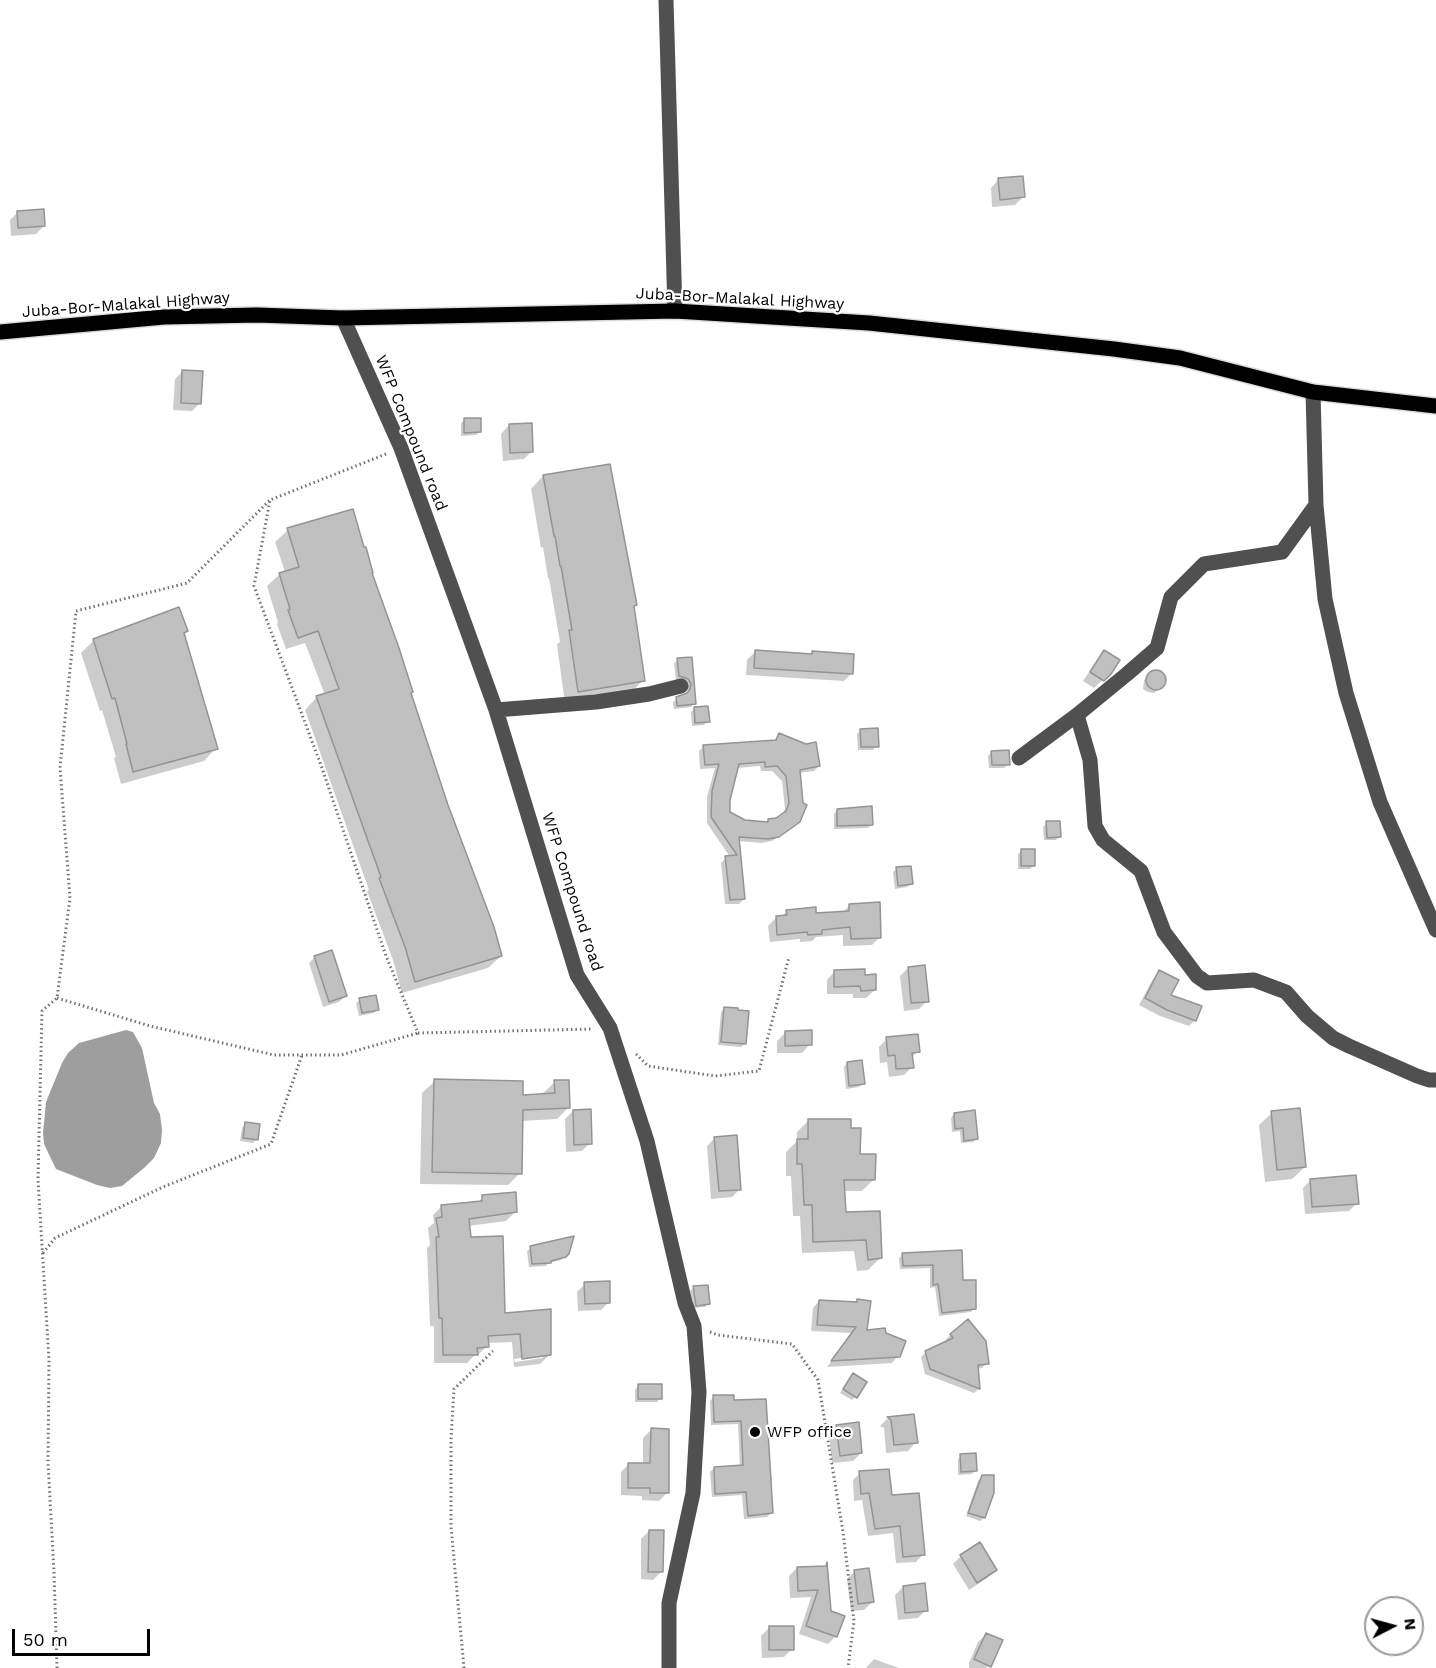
<!DOCTYPE html>
<style>
body{margin:0}
#map{position:relative;width:1436px;height:1668px;overflow:hidden;background:#fff;font-family:"Work Sans",sans-serif}
canvas{display:block}
.north{position:absolute;left:1364px;top:1596px;width:60px;height:60px;box-sizing:border-box;background:#fff;border:2px solid #999;border-radius:50%;rotate:84deg;font-size:16px;font-weight:700;line-height:24px;text-align:center;color:#000}
.north::after{content:'';display:block;margin:auto;width:21px;height:27px;background:#000;clip-path:polygon(50% 0,100% 100%,50% 72%,0 100%)}
.scale{position:absolute;left:12px;top:1629px;width:138px;height:27px;box-sizing:border-box;border:3px solid #000;border-top:0;padding-left:8px;font-size:18px;line-height:21px;white-space:nowrap;color:#000;-webkit-text-stroke:4px #fff;paint-order:stroke}
</style>
<div id="map">
<canvas width="1436" height="1668"></canvas>
<div class="north">N</div>
<div class="scale">50 m</div>
</div>
<script>
const context = document.querySelector('canvas').getContext('2d');
context.lineJoin = 'round';
function paint(path, color) {
  context.fillStyle = color;
  context.fill(path, 'evenodd');
}
function shape(rows) {
  const path = new Path2D();
  for (const r of rows) {
    if (r.length === 3) {
      path.moveTo(r[0] + r[2], r[1]);
      path.arc(r[0], r[1], r[2], 0, 2 * Math.PI);
      continue;
    }
    path.moveTo(r[0], r[1]);
    for (let i = 2; i < r.length; i += 2) path.lineTo(r[i], r[i + 1]);
  }
  return path;
}
function strokePath(path, color, width, dash) {
  context.strokeStyle = color;
  context.lineWidth = width;
  context.lineCap = dash ? 'butt' : 'round';
  context.setLineDash(dash || []);
  context.stroke(path);
}
function label(font, color, halo, rows, align = 'center') {
  context.font = font + ' "Work Sans",sans-serif';
  context.lineWidth = 4.5;
  context.setLineDash([]);
  context.textBaseline = 'middle';
  context.strokeStyle = halo;
  context.fillStyle = color;
  for (const [text, x, y, turn = 0] of rows) {
    context.save();
    context.translate(x, y);
    context.rotate((+turn || 0) * Math.PI / 180);
    context.textAlign = isNaN(turn) ? turn : align;
    if (halo) context.strokeText(text, 0, 0);
    context.fillText(text, 0, 0);
    context.restore();
  }
}
const water = shape([
 [126,1030,133,1032,142,1048,154,1103,160,1114,162,1130,161,1143,154,1158,144,1168,122,1186,110,1188,97,1185,56,1169,44,1144,43,1133,46,1102,62,1063,68,1053,79,1043]
]);
const shadow = shape([
 [999,179,1023,197,1015,205,992,207,991,188],
 [18,212,44,226,36,234,11,236,10,220],
 [183,371,200,403,192,411,173,410,175,379],
 [464,420,480,432,476,435,461,436,461,423],
 [509,425,532,451,524,459,503,461,501,434],
 [543,476,633,607,643,680,631,693,565,704,557,644,560,642,549,578,548,578,543,547,541,548,531,489],
 [288,530,372,573,447,806,501,956,488,968,402,993,393,960,367,891,369,890,305,710,317,697,325,695,305,643,286,649,277,624,278,622,267,586,280,574,285,572,275,542],
 [183,634,216,748,204,761,121,784,114,758,116,757,102,710,100,711,81,653,94,640],
 [755,652,810,655,813,653,852,673,844,681,746,675,747,660],
 [1105,652,1110,673,1094,688,1083,681,1097,660],
 [690,658,694,703,691,707,674,709,673,702,677,699,687,695,688,688,676,680,674,663,678,660],
 [1159,671,1165,680,1163,685,1154,693,1148,692,1143,689,1144,680,1153,672],
 [694,709,708,721,704,725,692,726,691,712],
 [861,730,877,746,873,750,858,750,857,734],
 [779,734,819,766,814,771,799,773,802,804,793,827,772,841,762,843,738,841,744,899,739,904,725,904,721,863,726,858,730,857,707,823,707,797,715,768,700,769,699,751,704,746,773,742],
 [760,766,761,771,772,771,782,781,785,809,782,815,777,819,768,820,765,823,745,821,728,813,728,800,737,768],
 [992,752,1008,764,1004,768,989,768,988,756],
 [837,810,871,825,868,828,834,829,834,814],
 [1047,823,1060,836,1056,840,1044,840,1043,827],
 [1021,851,1034,865,1030,869,1018,869,1018,854],
 [896,869,911,884,907,887,895,889,893,872],
 [850,905,880,937,872,945,843,946,843,935,816,937,812,941,800,942,800,939,770,942,768,926,776,918,781,917,787,911,815,914,842,913],
 [315,957,345,996,339,1002,323,1007,309,963],
 [908,968,927,1001,919,1009,904,1011,900,976],
 [835,971,863,976,875,990,866,998,853,998,853,994,827,994,827,980],
 [1159,972,1169,996,1195,1020,1189,1026,1160,1016,1139,1005,1153,979],
 [360,1000,378,1009,374,1013,359,1016,356,1003],
 [724,1009,744,1044,741,1047,718,1045,721,1012],
 [785,1033,810,1044,802,1053,777,1053,777,1041],
 [887,1039,918,1051,911,1058,912,1067,904,1075,889,1077,887,1062,880,1063,879,1047],
 [847,1063,863,1084,859,1087,846,1089,844,1067],
 [435,1081,522,1097,542,1094,555,1082,569,1107,557,1119,521,1121,520,1173,508,1185,420,1184,422,1093],
 [573,1111,590,1143,582,1151,566,1152,565,1119],
 [1272,1113,1305,1167,1292,1179,1265,1182,1259,1125],
 [954,1114,977,1138,973,1142,961,1143,960,1131,952,1132,951,1118],
 [809,1120,850,1129,858,1155,874,1179,862,1191,843,1191,845,1213,880,1258,868,1270,857,1271,854,1251,802,1253,800,1216,793,1216,791,1176,786,1176,786,1152,797,1141,797,1132],
 [245,1124,257,1139,253,1143,240,1141,242,1128],
 [715,1138,740,1189,732,1197,711,1199,707,1146],
 [1311,1180,1357,1203,1349,1211,1305,1214,1303,1188],
 [483,1197,515,1212,506,1221,468,1226,469,1239,504,1315,549,1355,540,1364,514,1367,512,1342,487,1343,487,1346,478,1355,475,1355,467,1363,434,1363,434,1326,430,1326,427,1248,430,1245,428,1228,434,1223,433,1215,442,1206,477,1203],
 [543,1355,543,1358,515,1362,514,1359],
 [531,1248,568,1253,561,1260,548,1263,546,1266,529,1267,527,1251],
 [960,1251,962,1282,974,1308,971,1312,939,1316,935,1287,930,1288,930,1268,900,1269,899,1258,903,1255],
 [585,1284,609,1302,601,1310,578,1311,577,1292],
 [707,1287,708,1304,705,1307,693,1308,690,1291,693,1288],
 [858,1300,865,1331,898,1356,892,1363,827,1367,852,1333,811,1331,813,1308,819,1301,855,1303],
 [951,1335,987,1363,982,1368,977,1369,979,1389,974,1393,925,1374,921,1357,926,1352,948,1342,946,1339],
 [850,1379,855,1397,852,1400,840,1393],
 [638,1386,660,1398,657,1402,635,1402,635,1390],
 [714,1397,733,1402,765,1400,771,1513,767,1517,744,1519,742,1495,712,1497,710,1472,714,1468,740,1467,738,1424,711,1425,710,1401],
 [913,1416,916,1442,908,1451,886,1453,884,1428,880,1426,887,1419],
 [837,1426,861,1453,853,1461,832,1463,829,1434],
 [651,1430,667,1493,659,1501,642,1500,642,1496,621,1495,621,1472,629,1464,643,1465,643,1438],
 [961,1455,976,1470,972,1474,958,1475,958,1459],
 [860,1473,890,1497,923,1554,916,1562,896,1563,893,1533,868,1536,862,1500,854,1501,853,1480],
 [982,1477,984,1518,980,1521,966,1516,978,1481],
 [649,1531,662,1571,653,1580,641,1579,641,1539],
 [961,1556,996,1570,987,1578,969,1590,953,1564],
 [826,1566,829,1612,836,1636,828,1644,799,1634,811,1597,790,1598,789,1576,797,1568,824,1567],
 [855,1571,872,1602,864,1610,851,1611,847,1579],
 [903,1587,926,1610,918,1618,898,1620,895,1595],
 [769,1628,792,1649,784,1657,762,1658,761,1636],
 [986,1634,991,1663,986,1668,969,1668,969,1663,978,1642],
 [874,1659,899,1668,866,1668]
]);
const building = shape([
 [1023,176,1025,197,1000,200,998,178,1023,176],
 [44,209,45,226,18,228,17,211,44,209],
 [182,370,203,371,201,404,181,403,182,370],
 [464,418,481,418,481,432,464,433,464,418],
 [532,423,533,452,510,453,509,424,532,423],
 [610,464,637,605,634,606,645,681,578,692,569,630,572,630,561,566,560,566,555,536,554,536,543,475,610,464],
 [353,509,364,547,366,547,373,573,372,573,399,648,413,692,411,693,448,805,494,927,502,956,415,982,405,947,379,878,381,877,316,696,339,689,318,631,298,638,288,610,290,609,279,573,299,567,287,528,353,509],
 [179,607,188,631,184,633,218,749,133,772,126,744,127,744,115,698,112,699,93,639,179,607],
 [755,650,812,654,812,651,854,654,853,674,754,668,755,650],
 [1104,650,1120,660,1111,674,1104,681,1090,672,1104,650],
 [692,657,696,704,677,706,676,697,687,693,690,689,691,684,688,679,679,676,677,658,692,657],
 [1156,680,10],
 [708,706,710,722,695,723,694,707,708,706],
 [878,728,879,747,861,747,860,729,878,728],
 [779,733,806,744,816,742,820,766,800,770,803,803,807,805,800,822,779,837,768,839,739,837,745,899,730,900,725,856,737,855,711,817,712,791,719,764,705,765,703,745,776,740,779,733],
 [765,762,765,767,777,766,786,776,789,803,786,811,776,818,768,819,768,822,745,820,730,812,730,800,739,764,765,762],
 [1009,750,1010,765,992,765,991,751,1009,750],
 [872,806,873,825,837,826,837,809,872,806],
 [1046,821,1060,821,1061,837,1047,838,1046,821],
 [1021,849,1035,849,1035,866,1021,866,1021,849],
 [911,866,913,884,898,886,896,867,911,866],
 [880,902,881,938,851,939,850,927,822,930,822,934,808,935,807,932,777,935,776,916,787,915,786,910,816,907,816,913,849,911,849,904,880,902],
 [332,950,347,996,329,1002,314,956,332,950],
 [925,965,929,1002,911,1003,908,967,925,965],
 [865,969,865,975,876,974,876,990,861,991,860,986,834,987,834,970,865,969],
 [1159,970,1179,980,1171,995,1202,1006,1196,1021,1167,1010,1145,998,1159,970],
 [376,995,379,1010,362,1013,359,998,376,995],
 [724,1007,738,1008,738,1010,749,1011,746,1044,721,1042,724,1007],
 [812,1030,812,1045,785,1046,785,1031,812,1030],
 [918,1034,920,1052,912,1053,914,1068,896,1069,895,1055,888,1056,886,1037,918,1034],
 [862,1060,865,1084,849,1086,847,1062,862,1060],
 [434,1079,523,1081,523,1095,555,1093,554,1080,569,1080,570,1108,523,1110,522,1174,432,1172,434,1079],
 [1300,1108,1306,1167,1277,1170,1271,1111,1300,1108],
 [591,1109,592,1144,574,1145,573,1110,591,1109],
 [975,1110,978,1139,964,1141,963,1128,955,1129,954,1113,975,1110],
 [808,1119,851,1119,851,1128,861,1128,860,1154,876,1154,875,1180,844,1180,846,1212,880,1211,882,1258,868,1260,866,1240,813,1242,812,1205,804,1205,802,1164,797,1164,797,1139,808,1139,808,1119],
 [245,1122,260,1124,258,1140,243,1138,245,1122],
 [737,1135,741,1190,719,1191,714,1137,737,1135],
 [1356,1175,1359,1204,1312,1207,1310,1179,1356,1175],
 [516,1192,517,1212,469,1219,471,1237,503,1236,505,1313,551,1309,551,1355,522,1359,520,1334,488,1336,489,1347,477,1348,478,1355,443,1355,442,1318,439,1318,436,1237,439,1237,436,1218,442,1217,441,1205,482,1201,482,1195,516,1192],
 [574,1236,569,1254,566,1257,551,1261,551,1263,532,1264,530,1246,574,1236],
 [962,1250,963,1280,976,1280,976,1309,942,1313,938,1284,933,1285,933,1265,903,1266,902,1253,962,1250],
 [610,1281,610,1303,585,1304,584,1282,610,1281],
 [708,1285,710,1304,696,1306,693,1286,708,1285],
 [857,1299,871,1301,867,1330,885,1328,886,1333,906,1341,900,1357,831,1361,856,1327,817,1325,819,1300,857,1302,857,1299],
 [968,1319,986,1341,989,1364,978,1365,980,1389,930,1369,925,1351,953,1338,950,1334,968,1319],
 [853,1373,867,1382,857,1398,843,1389,853,1373],
 [638,1384,662,1384,662,1399,638,1399,638,1384],
 [713,1395,734,1395,734,1400,766,1399,773,1513,748,1516,746,1492,715,1494,714,1467,743,1465,741,1421,714,1422,713,1395],
 [914,1414,918,1443,894,1445,891,1420,887,1417,914,1414],
 [859,1422,862,1453,840,1456,836,1425,859,1422],
 [651,1428,669,1429,669,1493,650,1493,650,1488,628,1488,628,1463,650,1463,651,1428],
 [976,1453,977,1471,961,1472,960,1454,976,1453],
 [889,1469,892,1495,919,1493,925,1555,903,1557,900,1526,875,1529,869,1493,861,1494,859,1471,889,1469],
 [982,1475,994,1475,994,1493,985,1518,968,1513,982,1475],
 [649,1530,664,1530,663,1572,648,1572,649,1530],
 [980,1542,997,1570,977,1583,960,1555,980,1542],
 [827,1562,831,1611,845,1616,837,1637,806,1626,818,1590,798,1591,797,1567,826,1566,827,1562],
 [869,1568,874,1602,858,1604,854,1570,869,1568],
 [925,1583,928,1611,905,1613,903,1586,925,1583],
 [769,1626,794,1626,794,1650,769,1650,769,1626],
 [986,1633,1003,1640,991,1667,974,1659,986,1633]
]);
const path = shape([
 [386,454,270,500,254,586,322,768,386,956,418,1033,593,1029],
 [57,998,150,1026,274,1055,341,1055,418,1033],
 [636,1054,648,1066,715,1076,759,1071,789,957],
 [43,1253,55,1238,163,1187,271,1144,302,1055],
 [710,1332,718,1335,792,1344,818,1380,843,1532,854,1621,848,1668],
 [57,1668,54,1572,48,1462,49,1360,38,1180,42,1011,57,998,70,898,60,768,76,611,187,583,270,500],
 [464,1668,451,1526,451,1440,454,1389,493,1351]
]);
const minor = shape([
 [666,0,675,311],
 [343,318,401,448,496,710,577,975,610,1028,647,1141,685,1303,694,1326,699,1392,693,1493,669,1603,669,1668],
 [1313,392,1316,505,1325,599,1346,693,1380,802,1436,930],
 [496,710,596,702,649,694,681,686],
 [1077,715,1090,760,1095,826,1103,840,1141,871,1164,932,1197,976,1207,983,1254,980,1286,992,1307,1016,1333,1038,1349,1046,1417,1076,1429,1080,1436,1080],
 [1019,758,1077,715,1127,674,1157,648,1171,597,1204,564,1282,552,1316,505]
]);
const major = shape([
 [0,332,164,317,257,315,343,318,675,311,869,323,1114,349,1180,358,1313,392,1436,406]
]);
const markers = [
 [755,1432,6,"#000"]
];
const streetNames = [
 ["Juba-Bor-Malakal Highway",740,299,3],
 ["Juba-Bor-Malakal Highway",126,305,-4],
 ["WFP Compound road",411,433,68],
 ["WFP Compound road",572,892,72]
];
const poiNames = [
 ["WFP office",767,1432]
];
paint(water, '#9e9e9e');
paint(shadow, '#0003');
paint(building, '#c0c0c0');
strokePath(building, '#949494', 1.5);
strokePath(major, '#dbdbdb', 18);
strokePath(path, '#727272', 3, [1.5, 3]);
strokePath(minor, '#505050', 15);
strokePath(major, '#000', 15);
for (const [x, y, r, color] of markers) {
  const dot = new Path2D();
  dot.arc(x, y, r, 0, 2 * Math.PI);
  context.fillStyle = color;
  context.fill(dot);
  strokePath(dot, '#fff', 2);
}
label('16px', '#000', '#fff', streetNames);
label('16px', '#000', '#fff', poiNames, 'left');
</script>
